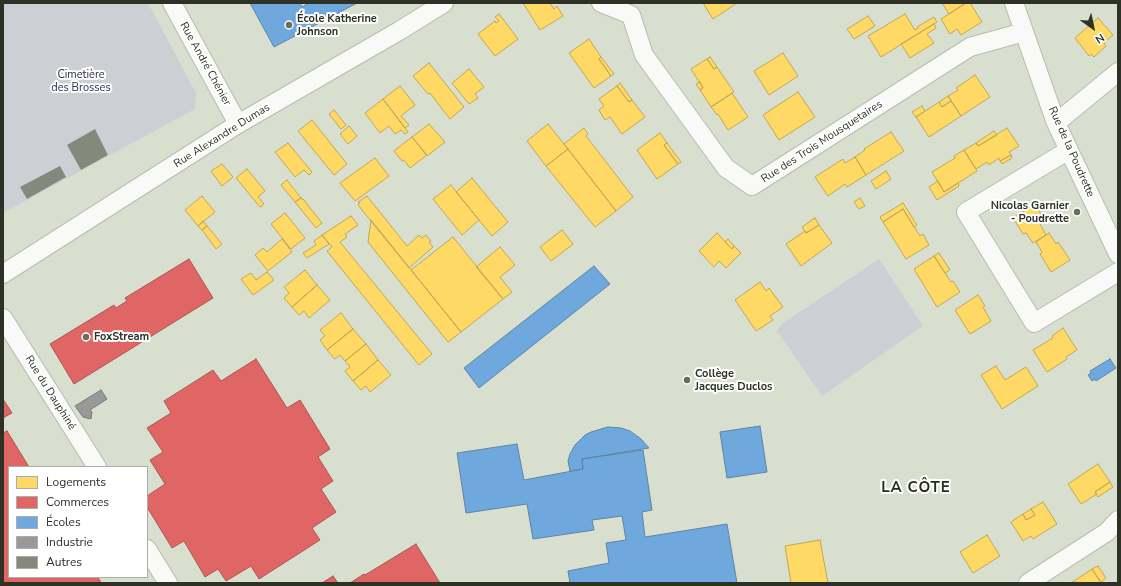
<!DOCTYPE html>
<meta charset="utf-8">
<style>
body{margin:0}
#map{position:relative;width:1121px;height:586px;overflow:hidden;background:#d9dfce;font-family:"Nunito Sans",sans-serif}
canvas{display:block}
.frame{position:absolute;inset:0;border:4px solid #2e3126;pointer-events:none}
.legend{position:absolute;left:8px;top:466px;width:140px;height:112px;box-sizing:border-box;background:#fff;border:1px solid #abada8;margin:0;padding:5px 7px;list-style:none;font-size:12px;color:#2e3126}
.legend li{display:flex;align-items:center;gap:8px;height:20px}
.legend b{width:20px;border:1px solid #abada8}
.north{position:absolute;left:1073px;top:8px;width:40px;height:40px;-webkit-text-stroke:3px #fff;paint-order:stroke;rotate:147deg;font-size:11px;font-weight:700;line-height:16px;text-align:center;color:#2e3126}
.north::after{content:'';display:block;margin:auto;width:14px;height:18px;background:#2e3126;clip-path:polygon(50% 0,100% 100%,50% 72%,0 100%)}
</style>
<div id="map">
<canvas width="1121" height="586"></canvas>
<div class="frame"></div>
<ul class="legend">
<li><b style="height:11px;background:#ffd966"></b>Logements</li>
<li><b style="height:11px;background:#e06666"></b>Commerces</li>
<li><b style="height:11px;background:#6fa8dc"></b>Écoles</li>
<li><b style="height:11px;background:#999"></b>Industrie</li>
<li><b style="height:11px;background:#85897d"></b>Autres</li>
</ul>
<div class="north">N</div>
</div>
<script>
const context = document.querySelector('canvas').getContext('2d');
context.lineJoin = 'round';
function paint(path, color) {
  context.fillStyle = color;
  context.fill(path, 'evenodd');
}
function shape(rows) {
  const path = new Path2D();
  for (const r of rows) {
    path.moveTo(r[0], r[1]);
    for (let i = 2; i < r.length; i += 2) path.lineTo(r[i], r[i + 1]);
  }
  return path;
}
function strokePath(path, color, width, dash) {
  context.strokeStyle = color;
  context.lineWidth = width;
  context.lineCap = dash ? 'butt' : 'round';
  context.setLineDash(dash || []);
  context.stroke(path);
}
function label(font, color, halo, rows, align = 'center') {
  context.font = font + ' "Nunito Sans",sans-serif';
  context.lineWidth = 4;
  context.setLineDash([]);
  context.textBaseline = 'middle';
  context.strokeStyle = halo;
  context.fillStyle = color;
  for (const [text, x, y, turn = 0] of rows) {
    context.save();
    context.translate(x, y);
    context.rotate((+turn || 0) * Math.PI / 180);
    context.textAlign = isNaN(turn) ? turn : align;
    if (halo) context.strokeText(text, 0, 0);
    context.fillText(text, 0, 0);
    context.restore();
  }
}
const green = shape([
 [3,3,148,3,196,93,195,109,3,213],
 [879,259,923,326,822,396,777,331,783,323]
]);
const homes = shape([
 [523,3,550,3,554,9,557,6,563,16,540,30,523,3],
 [703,3,737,3,713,19,703,3],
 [942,3,966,3,949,14,942,3],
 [966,3,970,3,982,22,961,35,957,29,950,34,941,19,966,3],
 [499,14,518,39,495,56,478,34,495,21,496,23,499,21,495,17,499,14],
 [905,14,915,30,918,28,917,27,934,17,937,22,881,57,868,36,905,14],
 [868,16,875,26,854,39,847,29,868,16],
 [1098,18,1113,35,1104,43,1106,46,1094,57,1091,54,1089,56,1075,38,1098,18],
 [934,24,936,28,927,34,934,43,910,58,901,44,934,24],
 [589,39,601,57,599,59,611,76,594,88,569,53,589,39],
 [783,53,798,76,769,95,754,71,783,53],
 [601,57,614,74,611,76,599,59,601,57],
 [710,57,717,67,714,69,707,59,710,57],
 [707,59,714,69,717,67,734,92,711,107,700,90,703,88,691,69,707,59],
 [429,63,464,107,450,119,430,93,428,94,413,76,429,63],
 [469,69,484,87,475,94,478,98,469,104,452,83,469,69],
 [975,75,990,97,961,116,948,96,958,90,956,88,975,75],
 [700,82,703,88,700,90,696,84,700,82],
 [620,83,632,100,629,102,617,86,620,83],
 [400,86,415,105,401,116,409,125,405,128,383,99,400,86],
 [617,86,629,102,632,100,645,117,622,134,610,117,605,120,599,110,604,106,599,99,617,86],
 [798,92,815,117,779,140,763,115,798,92],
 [732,93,748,117,728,130,718,114,717,115,711,107,732,93],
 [948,96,951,101,942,107,939,102,948,96],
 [383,99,408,132,405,134,401,130,395,134,389,126,380,133,365,113,383,99],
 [951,101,961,116,929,137,916,117,939,102,942,107,951,101],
 [922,106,925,111,916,117,912,112,922,106],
 [334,110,346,125,341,129,329,114,334,110],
 [312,120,347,164,334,175,298,131,312,120],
 [429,124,445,142,427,156,412,137,429,124],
 [548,124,568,149,546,166,527,141,548,124],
 [349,126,357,136,348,144,340,134,349,126],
 [584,128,588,134,586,136,633,197,616,211,564,144,584,128],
 [1007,128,1019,146,1009,152,1011,155,1000,161,999,158,989,165,987,162,976,169,964,150,976,143,978,146,1007,128],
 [994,131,997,135,978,146,976,143,994,131],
 [891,132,904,151,866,175,855,157,865,150,864,149,891,132],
 [660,133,667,143,664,145,678,164,657,179,637,150,660,133],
 [412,137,427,155,410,168,404,160,402,161,394,151,412,137],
 [288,143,312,172,309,175,304,170,295,177,275,152,288,143],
 [667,143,681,162,678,164,664,145,667,143],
 [568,149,616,211,595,227,546,166,568,149],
 [964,150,977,171,944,192,932,172,955,158,954,156,964,150],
 [1011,155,1012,158,1002,164,1000,161,1011,155],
 [855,157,866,175,847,187,845,184,828,196,815,177,843,159,845,163,855,157],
 [375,158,389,176,355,201,340,183,375,158],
 [222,164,233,177,222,186,211,171,222,164],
 [247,169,265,191,258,197,264,204,260,207,236,178,247,169],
 [886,171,891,179,876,189,871,181,886,171],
 [472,178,508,222,492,236,456,192,472,178],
 [287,180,301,198,295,202,281,185,287,180],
 [938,181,944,192,958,183,959,186,937,200,929,187,938,181],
 [451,185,479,220,462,235,433,199,451,185],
 [202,196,215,212,198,226,185,210,202,196],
 [367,196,407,246,419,235,422,238,426,235,431,241,429,242,433,247,409,268,358,205,360,203,358,202,367,196],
 [301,198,301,199,303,199,322,223,316,228,295,202,301,198],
 [860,198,865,206,859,209,854,202,860,198],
 [903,203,917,225,914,227,903,209,883,222,880,217,903,203],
 [1035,204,1045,221,1040,224,1046,235,1033,243,1026,233,1023,234,1013,218,1035,204],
 [903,209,920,236,923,234,929,245,906,259,883,222,903,209],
 [285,213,305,238,291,249,271,224,285,213],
 [351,216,358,225,345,234,347,237,340,242,432,354,419,365,327,251,332,247,322,235,351,216],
 [815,218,819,225,806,233,802,227,815,218],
 [371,220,461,332,448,342,368,242,371,220],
 [203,221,207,226,202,230,198,226,203,221],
 [819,225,832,243,801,266,786,244,805,231,806,233,819,225],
 [207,226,222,244,216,249,202,230,207,226],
 [562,230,573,244,551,261,540,247,562,230],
 [717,233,732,249,734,246,741,253,726,268,719,261,714,267,699,251,717,233],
 [1049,233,1056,244,1058,242,1070,260,1051,272,1040,254,1042,252,1036,242,1049,233],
 [322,235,329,244,307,258,303,253,316,245,314,241,322,235],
 [453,237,503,299,461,332,411,270,453,237],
 [282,239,292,252,268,271,255,255,263,248,267,252,282,239],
 [728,239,734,246,732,249,725,242,728,239],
 [500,247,515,265,500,277,512,292,503,299,476,267,500,247],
 [939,253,950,270,945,273,934,256,939,253],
 [934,256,951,282,953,281,960,292,937,307,914,269,934,256],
 [305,270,317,285,292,307,284,298,289,293,284,287,305,270],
 [267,272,274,280,253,295,241,279,251,273,256,280,267,272],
 [760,282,766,291,769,288,783,307,770,316,773,320,756,331,735,300,760,282],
 [317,285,330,300,309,318,304,311,299,315,292,307,317,285],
 [978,295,985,306,983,307,991,321,970,334,955,310,978,295],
 [341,313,353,329,327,350,320,340,325,336,320,330,341,313],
 [1063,328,1077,350,1066,357,1067,359,1047,372,1033,350,1053,338,1052,336,1063,328],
 [353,329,366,344,345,361,340,355,335,359,327,350,353,329],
 [366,344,378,360,353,381,345,371,350,367,345,361,366,344],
 [378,360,391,375,370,392,366,386,361,390,353,381,378,360],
 [996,366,1005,380,1026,367,1038,386,1002,409,981,375,996,366],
 [1098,464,1110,482,1095,492,1097,494,1081,504,1068,484,1098,464],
 [1110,482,1113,487,1098,497,1095,492,1110,482],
 [1043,502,1057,524,1033,539,1031,536,1023,541,1011,522,1023,514,1026,520,1035,515,1031,509,1043,502],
 [1031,509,1035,515,1026,520,1023,514,1031,509],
 [987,535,1000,556,973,573,960,552,987,535],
 [820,540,828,583,791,583,785,546,820,540],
 [1098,566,1106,578,1101,582,1092,569,1098,566],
 [1092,569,1101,583,1071,583,1092,569]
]);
const shops = shape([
 [189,259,213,298,74,384,50,344,114,305,116,308,127,301,125,298,189,259],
 [256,359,287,408,300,400,330,449,318,457,333,481,321,489,336,512,312,528,320,540,259,579,251,566,226,581,218,569,205,577,184,541,172,548,147,507,147,496,165,484,150,460,163,452,147,428,171,413,164,401,213,370,221,381,256,359],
 [3,399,12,413,3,418,3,399],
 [7,431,29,467,9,467,9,577,98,577,101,583,3,583,3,433,7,431],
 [416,544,440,583,350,583,364,574,365,575,416,544],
 [333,576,338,583,322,583,333,576]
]);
const schools = shape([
 [250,3,300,3,302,7,309,3,357,3,274,47,250,3],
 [594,266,610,284,479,388,464,368,594,266],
 [1110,359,1116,368,1096,381,1095,379,1092,381,1088,375,1091,373,1090,371,1110,359],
 [760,426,767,472,727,478,720,432,760,426],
 [608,427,621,428,630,431,641,439,649,448,582,459,583,469,570,471,568,461,570,454,575,445,585,435,591,432,608,427],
 [517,444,524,480,583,469,582,459,643,450,652,510,642,512,645,537,727,524,737,583,570,583,568,571,609,563,606,543,626,540,622,516,592,520,594,530,533,539,527,504,466,513,457,453,517,444]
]);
const industry = shape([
 [101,390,107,399,90,410,92,412,91,419,83,417,75,406,101,390]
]);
const building = shape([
 [95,129,108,155,81,170,67,145],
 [60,166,66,177,27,199,20,187]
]);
const minor = shape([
 [172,3,238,124],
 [601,3,631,15,644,55,726,168,752,186,970,47,1024,32],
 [1014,3,1056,123,1118,254],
 [1056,123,1118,72],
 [1069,150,966,212,1034,323,1118,272],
 [3,274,238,124,399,31,444,3],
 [3,318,97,467],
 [147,549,168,583],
 [1028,583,1107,532,1118,520]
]);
const markers = [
 [289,25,4,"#6a6e61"],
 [1077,212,4,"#6a6e61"],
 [86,337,4,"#6a6e61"],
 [687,380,4,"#6a6e61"]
];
const poiNames = [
 ["École Katherine",297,19],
 ["Johnson",297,32],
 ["Nicolas Garnier",1069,206,"right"],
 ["- Poudrette",1069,219,"right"],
 ["FoxStream",94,337],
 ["Collège",695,374],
 ["Jacques Duclos",695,387]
];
const streetNames = [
 ["Rue André Chénier",205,64,61],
 ["Rue Alexandre Dumas",222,136,-32],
 ["Rue des Trois Mousquetaires",822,142,-33],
 ["Rue de la Poudrette",1071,152,66],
 ["Rue du Dauphiné",50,393,58]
];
const parkNames = [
 ["Cimetière",81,75],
 ["des Brosses",81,88]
];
const districtNames = [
 ["LA CÔTE",916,488]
];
paint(green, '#ccd0d4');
paint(homes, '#ffd966');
strokePath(homes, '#c0a753', 1);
paint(shops, '#e06666');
strokePath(shops, '#ab5653', 1);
paint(schools, '#6fa8dc');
strokePath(schools, '#5c84a5', 1);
paint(industry, '#999');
strokePath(industry, '#797a76', 1);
paint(building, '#85897d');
strokePath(minor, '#b7bcae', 20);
strokePath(minor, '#f9faf8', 18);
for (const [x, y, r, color] of markers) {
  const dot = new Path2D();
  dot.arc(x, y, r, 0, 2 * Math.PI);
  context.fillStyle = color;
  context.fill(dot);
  strokePath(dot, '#fff', 1.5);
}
label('bold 11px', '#2e3126', '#fff', poiNames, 'left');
label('11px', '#2e3126', '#fff', streetNames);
label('11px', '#2e2a56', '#fff', parkNames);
context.letterSpacing = '1px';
label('bold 15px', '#282f17', '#fff', districtNames);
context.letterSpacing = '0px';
</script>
